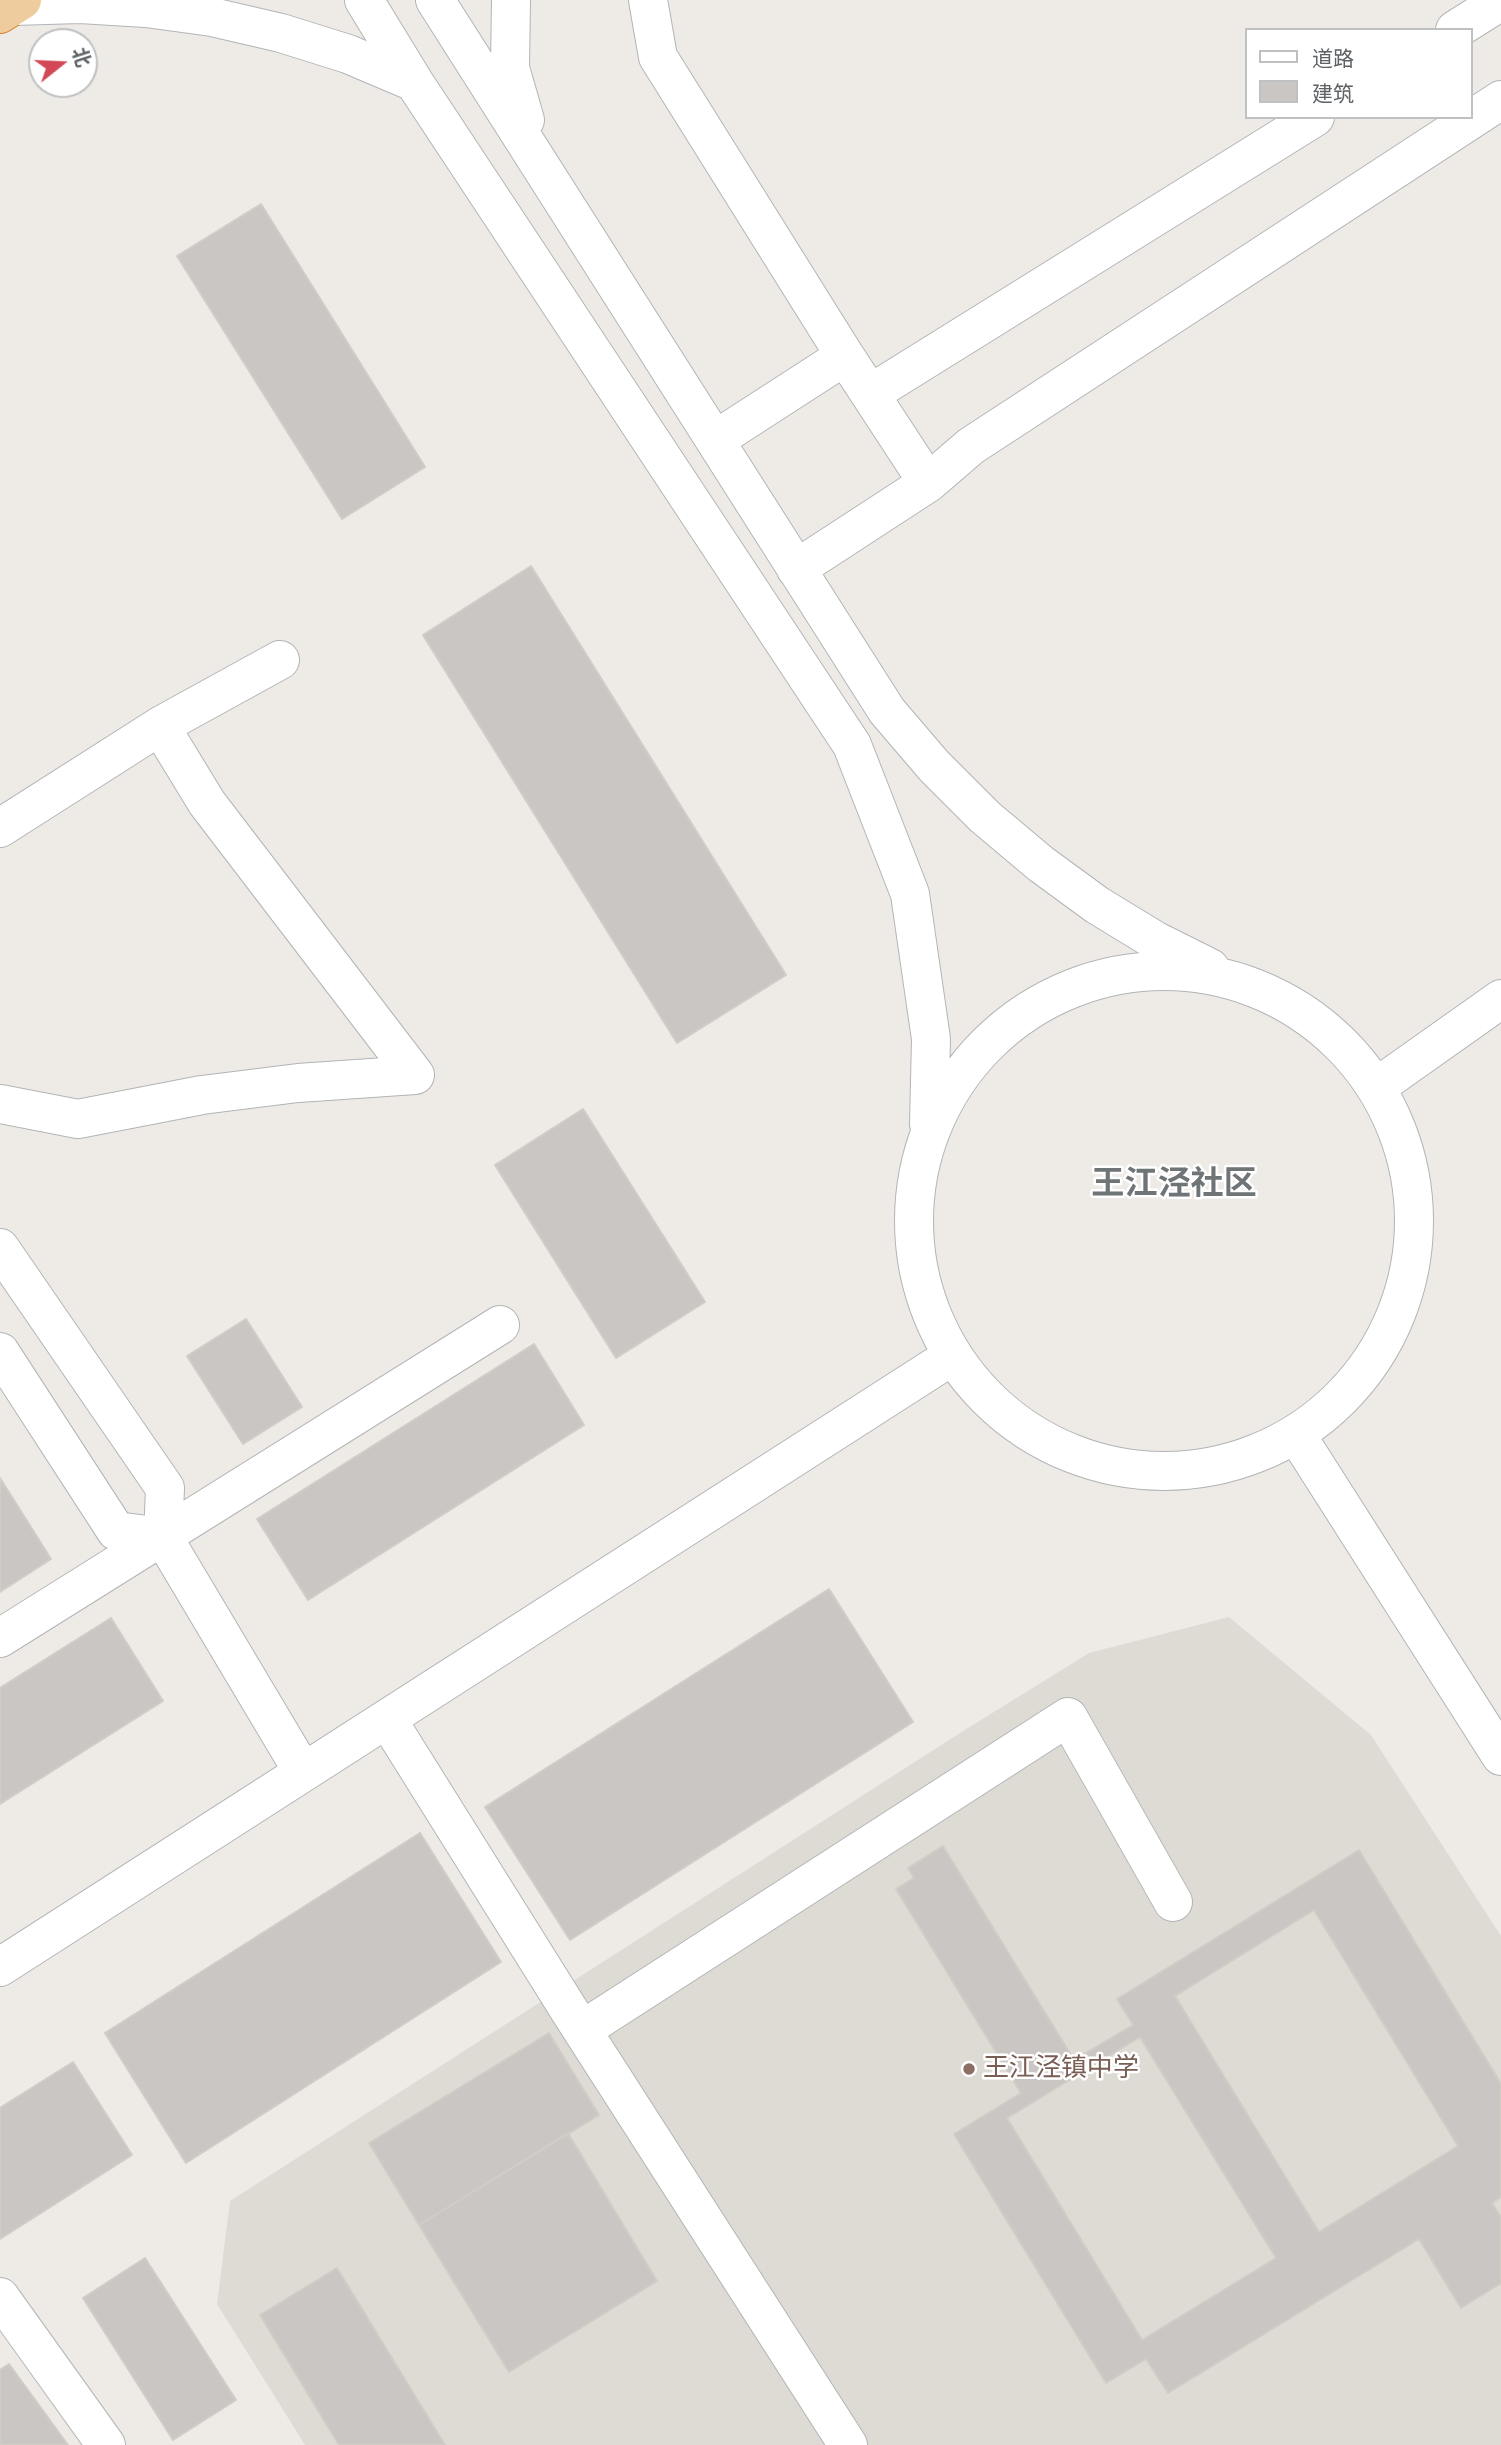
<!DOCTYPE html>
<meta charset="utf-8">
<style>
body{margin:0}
#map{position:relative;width:1501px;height:2445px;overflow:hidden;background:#eeebe7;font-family:Signika,"Noto Sans SC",sans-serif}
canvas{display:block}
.legend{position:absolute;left:1245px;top:28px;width:228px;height:91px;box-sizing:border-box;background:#fff;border:2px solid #bfc0c1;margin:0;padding:9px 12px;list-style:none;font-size:21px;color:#5e6265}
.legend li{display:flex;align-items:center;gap:14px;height:35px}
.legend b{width:35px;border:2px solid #bfc0c1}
.north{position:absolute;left:28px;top:28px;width:70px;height:70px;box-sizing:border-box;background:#fff;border:2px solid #bfc0c1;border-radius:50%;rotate:72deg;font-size:19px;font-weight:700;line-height:28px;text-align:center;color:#5e6265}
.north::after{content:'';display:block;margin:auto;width:24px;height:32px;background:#d34856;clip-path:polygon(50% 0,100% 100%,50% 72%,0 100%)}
</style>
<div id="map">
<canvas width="1501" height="2445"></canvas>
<ul class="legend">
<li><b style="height:9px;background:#fff"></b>道路</li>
<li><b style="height:19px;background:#cac6c3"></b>建筑</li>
</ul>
<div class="north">北</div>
</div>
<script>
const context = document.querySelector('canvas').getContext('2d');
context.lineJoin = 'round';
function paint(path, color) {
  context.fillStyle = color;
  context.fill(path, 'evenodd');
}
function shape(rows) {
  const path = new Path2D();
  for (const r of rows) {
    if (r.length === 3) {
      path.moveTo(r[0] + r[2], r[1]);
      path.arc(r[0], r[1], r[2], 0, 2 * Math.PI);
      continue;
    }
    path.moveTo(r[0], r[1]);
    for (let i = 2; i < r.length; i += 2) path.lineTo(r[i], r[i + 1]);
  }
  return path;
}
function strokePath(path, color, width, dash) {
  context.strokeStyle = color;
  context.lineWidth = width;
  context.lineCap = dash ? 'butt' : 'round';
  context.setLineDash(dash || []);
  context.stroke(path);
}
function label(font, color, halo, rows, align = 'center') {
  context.font = font + ' Signika,"Noto Sans SC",sans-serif';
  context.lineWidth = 5;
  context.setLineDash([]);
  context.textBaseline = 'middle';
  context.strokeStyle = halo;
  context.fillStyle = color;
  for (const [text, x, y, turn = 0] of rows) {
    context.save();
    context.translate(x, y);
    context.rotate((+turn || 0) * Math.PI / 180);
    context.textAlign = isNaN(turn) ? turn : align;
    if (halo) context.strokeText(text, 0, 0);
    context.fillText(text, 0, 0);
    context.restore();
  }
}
const education = shape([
 [1229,1617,1371,1735,1501,1936,1501,2445,305,2445,217,2304,230,2201,960,1733,1089,1653]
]);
const building = shape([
 [261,204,425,467,342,519,177,256,261,204],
 [531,566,786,975,677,1043,423,635,531,566],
 [583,1109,705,1302,616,1358,495,1165,583,1109],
 [246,1319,302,1407,243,1444,187,1356,246,1319],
 [534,1344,584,1425,308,1600,257,1519,534,1344],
 [0,1478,51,1559,0,1592,0,1478],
 [829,1589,913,1722,570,1940,485,1807,829,1589],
 [111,1618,163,1701,0,1804,0,1688,111,1618],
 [420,1833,501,1962,186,2163,105,2033,420,1833],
 [943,1846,1074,2060,1133,2025,1117,1999,1359,1850,1501,2084,1501,2197,1492,2203,1501,2217,1501,2283,1461,2308,1419,2239,1168,2393,1146,2359,1106,2383,954,2134,1021,2093,896,1889,914,1878,908,1868,943,1846],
 [1314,1910,1458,2146,1319,2232,1175,1996,1314,1910],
 [1140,2037,1276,2258,1142,2340,1007,2118,1140,2037],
 [549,2033,599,2115,419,2225,369,2143,549,2033],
 [73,2062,132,2155,0,2239,0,2108,73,2062],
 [568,2133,657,2281,509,2372,419,2225,568,2133],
 [145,2258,236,2400,173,2440,83,2298,145,2258],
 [337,2268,445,2445,339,2445,260,2315,337,2268],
 [9,2364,68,2445,0,2445,0,2370,9,2364]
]);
const minor = shape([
 [364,0,414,82,852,745,910,894,931,1039,929,1124],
 [435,0,887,711,934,766,985,817,1041,864,1097,905,1156,941,1210,968],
 [511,0,510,68,525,120],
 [648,0,658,57,845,356],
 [13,6,80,4,146,8,212,17,281,33,348,54,414,82],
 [1455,30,1501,1],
 [870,394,1315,117],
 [715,440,845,356,928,483,796,569],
 [928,483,971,446,1501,100],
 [160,726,207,803,415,1075],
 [0,828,160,726,280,660],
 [1164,1221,250],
 [1378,1086,1501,999],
 [0,1104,78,1119,202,1095,298,1083,415,1075],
 [0,1248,165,1488,163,1537,303,1772],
 [0,1352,116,1531,163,1537],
 [1297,1436,1501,1756],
 [0,1638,500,1325],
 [387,1719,569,2010,848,2445],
 [0,1967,952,1356],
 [582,2030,1068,1717,1173,1902],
 [0,2297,106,2445]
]);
const highway = shape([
 [0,14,22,0]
]);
const markers = [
 [969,2069,7,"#8d6e63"]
];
const educationNames = [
 ["王江泾镇中学",983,2069]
];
const districtNames = [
 ["王江泾社区",1174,1185]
];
paint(education, '#dedbd5');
paint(building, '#cac6c3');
strokePath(building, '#d2ccc6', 2);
strokePath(minor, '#b2b4b7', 40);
strokePath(highway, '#d77d1e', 40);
strokePath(minor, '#fff', 38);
strokePath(highway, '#efcc9d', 38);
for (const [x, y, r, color] of markers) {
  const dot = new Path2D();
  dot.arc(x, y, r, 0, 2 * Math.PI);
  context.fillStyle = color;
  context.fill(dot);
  strokePath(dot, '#fff', 2.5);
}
label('26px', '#785e54', '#fff', educationNames, 'left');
label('bold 33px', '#6f7477', '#fff', districtNames);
</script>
